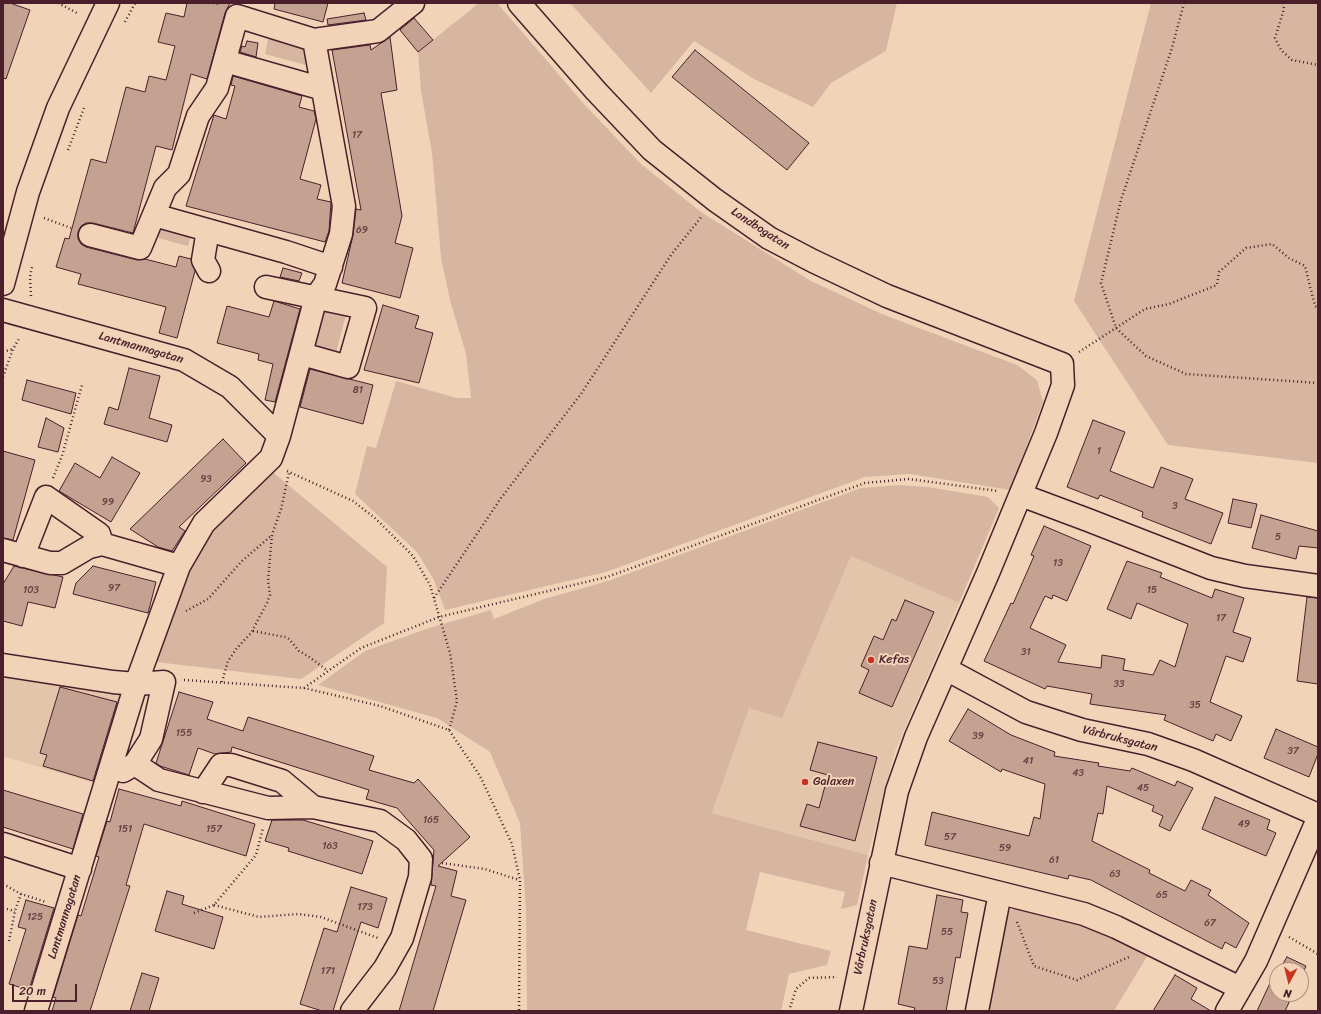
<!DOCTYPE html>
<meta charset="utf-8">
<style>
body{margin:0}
#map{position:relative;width:1321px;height:1014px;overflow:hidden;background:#f1d4b8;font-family:Sriracha,sans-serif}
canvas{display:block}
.frame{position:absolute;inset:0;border:4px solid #4a1f2b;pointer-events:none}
.north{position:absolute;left:1269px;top:962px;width:40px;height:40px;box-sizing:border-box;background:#f1d4b8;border:1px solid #ae8c80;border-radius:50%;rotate:187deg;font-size:11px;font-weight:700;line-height:16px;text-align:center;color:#4a1f2b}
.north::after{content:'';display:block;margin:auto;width:14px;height:18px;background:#c8321e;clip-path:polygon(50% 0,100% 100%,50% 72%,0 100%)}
.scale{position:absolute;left:12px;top:984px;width:65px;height:18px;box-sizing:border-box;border:2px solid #4a1f2b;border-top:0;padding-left:5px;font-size:12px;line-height:14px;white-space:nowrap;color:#4a1f2b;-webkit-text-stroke:3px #f1d4b8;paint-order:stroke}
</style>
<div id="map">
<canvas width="1321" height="1014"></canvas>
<div class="frame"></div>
<div class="north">N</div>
<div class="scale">20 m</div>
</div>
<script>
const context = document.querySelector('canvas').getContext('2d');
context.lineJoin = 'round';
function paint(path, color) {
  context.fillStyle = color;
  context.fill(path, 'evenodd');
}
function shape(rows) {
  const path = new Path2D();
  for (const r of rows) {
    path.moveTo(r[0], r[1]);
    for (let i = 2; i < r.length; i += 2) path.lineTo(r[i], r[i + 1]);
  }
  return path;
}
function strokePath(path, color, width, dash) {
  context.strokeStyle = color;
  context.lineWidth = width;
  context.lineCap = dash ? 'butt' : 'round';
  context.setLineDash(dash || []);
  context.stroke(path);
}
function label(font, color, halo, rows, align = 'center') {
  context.font = font + ' Sriracha,sans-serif';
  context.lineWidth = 4;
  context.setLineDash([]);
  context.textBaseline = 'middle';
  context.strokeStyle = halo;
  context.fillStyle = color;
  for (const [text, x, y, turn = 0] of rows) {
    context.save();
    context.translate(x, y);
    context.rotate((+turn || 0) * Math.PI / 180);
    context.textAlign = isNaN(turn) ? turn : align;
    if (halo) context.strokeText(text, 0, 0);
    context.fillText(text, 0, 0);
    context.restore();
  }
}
const built = shape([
 [851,556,959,603,895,751,868,855,712,813,749,707,782,718],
 [3,673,128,694,100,785,3,756]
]);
const green = shape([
 [479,3,497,3,585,105,641,164,701,212,811,281,882,314,1017,365,1037,380,1043,402,1010,490,910,474,865,477,606,572,445,610,434,580,417,552,355,494,367,446,376,448,396,381,457,398,471,398,466,354,450,300,441,258,432,153,421,91,418,52],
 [570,3,897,3,886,51,831,83,813,107,754,79,694,41,651,93],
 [1151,3,1318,3,1318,463,1168,445,1074,301],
 [269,34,306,44,313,67,265,54],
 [162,223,192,232,188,246,158,238],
 [322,308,346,315,336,353,311,346],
 [269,469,387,567,384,623,301,679,139,660,181,551],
 [900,485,928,487,988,497,999,508,959,603,851,556,782,718,749,708,712,813,868,855,857,905,841,909,845,892,760,872,746,930,831,951,827,965,789,974,781,1011,527,1011,526,910,520,823,490,752,437,718,318,685,365,651,429,628,491,610,494,619,544,599,608,581,861,488],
 [1019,908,1103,930,1149,953,1114,1011,981,1011,1004,912]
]);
const building = shape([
 [3,3,10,3,30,10,6,79,3,78,3,3],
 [187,3,230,3,225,13,207,79,191,74,172,150,156,146,133,233,93,223,86,223,81,226,78,232,78,239,81,244,86,247,137,260,145,259,176,267,179,256,191,259,195,271,177,338,159,333,166,307,78,284,81,274,56,267,65,238,69,239,91,159,106,163,126,87,145,92,149,76,166,80,175,46,158,42,166,13,184,17,187,3],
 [275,3,328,3,323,22,274,9,275,3],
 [364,13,366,20,328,25,327,19,364,13],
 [414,18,433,40,418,52,400,30,414,18],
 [390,37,397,90,381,93,402,216,395,243,413,248,400,298,342,283,353,235,356,209,361,210,332,50,370,45,371,50,390,37],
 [247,41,258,43,256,57,240,52,242,46,245,47,247,41],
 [695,50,809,143,787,170,672,77,695,50],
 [233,76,302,96,299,107,314,111,316,119,300,179,321,185,317,199,331,202,329,231,325,242,186,206,214,115,226,119,235,86,231,85,233,76],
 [283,268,302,273,299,281,280,277,283,268],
 [274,301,300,309,275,402,265,400,273,364,258,360,259,354,217,343,227,306,269,317,274,301],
 [383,305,419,316,415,328,433,333,419,383,364,370,383,305],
 [129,368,160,376,149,418,172,425,167,442,104,424,109,407,118,410,129,368],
 [310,369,373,385,363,424,300,407,310,369],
 [27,380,76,393,71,414,22,400,27,380],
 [46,418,64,428,58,452,38,447,46,418],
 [1093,420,1125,432,1110,471,1153,488,1161,467,1193,479,1185,499,1223,513,1211,544,1142,517,1143,512,1100,495,1098,499,1067,487,1093,420],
 [223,439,246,463,179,527,185,531,172,551,158,547,130,529,223,439],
 [3,451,35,460,13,540,3,538,3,451],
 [112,457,140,473,111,522,59,491,75,463,100,478,112,457],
 [1233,499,1257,504,1251,528,1228,523,1233,499],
 [1261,515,1318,531,1318,548,1299,546,1296,559,1252,548,1261,515],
 [1044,526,1091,546,1067,601,1053,595,1052,599,1045,596,1030,628,1066,645,1058,662,1101,668,1102,655,1125,659,1123,670,1153,675,1160,660,1175,667,1188,624,1137,603,1131,619,1107,609,1127,561,1162,573,1160,577,1212,598,1215,589,1244,598,1233,632,1251,638,1243,662,1226,656,1210,702,1242,716,1231,741,1216,734,1213,741,1164,720,1166,715,1090,704,1092,694,1047,686,1045,689,984,661,1011,603,1013,604,1034,556,1031,555,1044,526],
 [14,566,63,577,55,608,28,602,22,626,3,621,3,584,14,566],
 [93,566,156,582,148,613,73,594,76,583,93,566],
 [1307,597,1318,598,1318,684,1297,681,1307,597],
 [905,600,934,612,892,707,859,693,869,670,861,666,874,636,883,640,892,619,896,621,905,600],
 [60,687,117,702,93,781,43,766,47,755,40,753,60,687],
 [179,692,213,702,207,719,243,731,248,717,374,756,369,770,414,783,418,779,470,837,438,866,457,871,451,896,466,900,433,1011,399,1011,436,886,431,885,434,850,397,808,366,799,369,790,232,747,231,752,215,754,198,748,189,775,160,766,156,763,179,692],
 [968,709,1011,735,1055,752,1054,756,1099,763,1098,766,1130,771,1132,768,1175,786,1177,781,1193,788,1170,831,1159,826,1163,816,1152,811,1154,806,1107,786,1103,814,1098,813,1092,841,1150,870,1149,873,1185,891,1191,880,1211,890,1208,895,1249,923,1236,948,1225,942,1222,949,1091,880,1069,875,1068,879,925,845,932,812,1029,836,1034,817,1040,819,1045,784,1002,769,1001,772,949,741,968,709],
 [1276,729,1318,747,1318,754,1309,777,1264,758,1276,729],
 [818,742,877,757,855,841,800,826,807,804,819,808,828,775,810,770,818,742],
 [119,789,181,806,182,801,255,824,246,856,144,824,126,885,130,886,90,1011,52,1011,56,998,53,997,78,915,81,916,99,857,96,856,107,821,110,822,119,789],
 [3,790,83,814,73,849,3,827,3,790],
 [1215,797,1270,820,1267,829,1276,833,1266,856,1202,829,1215,797],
 [272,820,303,820,373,841,362,874,288,851,289,848,265,841,272,820],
 [351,887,387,898,378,928,361,922,333,1011,322,1011,300,1004,324,928,337,932,351,887],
 [167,891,184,896,182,904,223,917,214,949,155,931,167,891],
 [937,895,963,900,961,912,968,913,960,958,956,957,946,1011,914,1011,915,1008,898,1004,909,946,927,949,937,895],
 [26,900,54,908,29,990,9,984,26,929,18,927,26,900],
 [1287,957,1306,966,1301,977,1301,970,1277,970,1277,994,1293,994,1285,1011,1257,1011,1278,966,1281,967,1287,957],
 [142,973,159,978,149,1011,130,1011,142,973],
 [1175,975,1197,988,1191,999,1211,1011,1153,1011,1175,975]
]);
const path = shape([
 [58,3,79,14],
 [213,3,218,4],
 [1184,3,1172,48,1121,200,1101,283,1116,328,1146,356,1186,374,1318,383],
 [1283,3,1284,9,1275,38,1281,50,1292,60,1318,65],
 [125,22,135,3],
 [68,150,84,108],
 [44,218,71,228],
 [31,296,30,277,32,267],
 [3,352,13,349],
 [1079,352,1145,309,1169,304,1217,285,1219,272,1246,248,1272,244,1289,258,1305,266,1315,306,1318,308],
 [3,377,13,349,20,337],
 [287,471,353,501,376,519,413,556,430,585,450,653,457,701,449,730],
 [53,478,62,456,82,385],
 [434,598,501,498,581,394,671,255,702,216],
 [186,611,208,599,242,561,272,535],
 [253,631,285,637,289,639,299,651,308,656,328,671],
 [184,680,304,688,380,706,449,730,480,776,512,844,520,880,519,1011],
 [222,682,228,661,237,648,251,633,267,603,270,595,268,581,272,535,281,509,289,473],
 [304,688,361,648,439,617,607,577,865,483,909,479,998,491],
 [442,863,485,869,519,880],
 [3,884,21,894,46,902],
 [214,905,259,917,298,914,321,917,378,938],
 [3,908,15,911],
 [194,913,214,905,256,855,263,828],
 [1017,922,1034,966,1077,980,1129,957],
 [1289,937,1318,954],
 [9,941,15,911,21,894],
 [789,1011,796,989,809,978,837,977]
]);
const minor = shape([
 [519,3,596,91,652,150,715,200,769,238,813,261,887,296,1062,364,1063,385,1046,433,988,573,916,737,897,791,851,1011],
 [225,61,323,89],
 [154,215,286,252,331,267],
 [208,230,203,260,209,271],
 [90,235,140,248,165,188,179,174,198,116,217,88,237,16,314,40,378,31,413,3],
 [3,284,28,192,58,108,108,3],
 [266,287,365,308,348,367,302,354],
 [3,310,184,360,230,387,279,436,271,458,204,523,179,566,136,684,36,1011],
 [279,436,316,297,325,284,341,234,344,206,314,40],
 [1021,495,1088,520,1211,568,1245,576,1318,586],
 [3,550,50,563,62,563,89,547,102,544,179,566],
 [23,556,46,497,99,534,102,544],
 [3,665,113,682,136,684,164,682,151,739,135,764,123,771],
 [946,669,1026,712,1082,730,1148,744,1193,760,1318,815],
 [135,764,159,780,268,808,313,807,380,821,406,840,421,859,420,877,402,938,385,968,352,1011],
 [203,792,221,765,231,765,282,781,313,807],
 [3,844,80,869],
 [881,863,1084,914,1116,927,1240,988],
 [977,1011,1000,893],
 [1227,1011,1256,961,1318,819]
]);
const markers = [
 [871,660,4,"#c8321e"],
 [805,782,4,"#c8321e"]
];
const numberNames = [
 ["17",357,135],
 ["69",362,230],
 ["81",358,390],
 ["1",1099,451],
 ["93",206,479],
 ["99",108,502],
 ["3",1175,506],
 ["5",1278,537],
 ["13",1058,563],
 ["97",114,588],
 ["103",31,590],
 ["15",1152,590],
 ["17",1221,618],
 ["31",1026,652],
 ["33",1119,684],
 ["35",1195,705],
 ["155",184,733],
 ["39",978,736],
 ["37",1293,751],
 ["41",1028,761],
 ["43",1078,773],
 ["45",1143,788],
 ["165",431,820],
 ["49",1244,824],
 ["151",125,829],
 ["157",214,829],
 ["57",950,837],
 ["163",330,846],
 ["59",1005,848],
 ["61",1054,860],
 ["63",1115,874],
 ["65",1162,895],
 ["173",365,907],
 ["125",35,917],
 ["67",1210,923],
 ["55",947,932],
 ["171",328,971],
 ["53",938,981]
];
const streetNames = [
 ["Landbogatan",760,229,33],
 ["Lantmannagatan",141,348,16],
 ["Vårbruksgatan",1120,739,14],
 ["Lantmannagatan",65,917,-73],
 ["Vårbruksgatan",866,937,-78]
];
const poiNames = [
 ["Kefas",879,660],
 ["Galaxen",813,782]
];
paint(built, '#e3c5ac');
paint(green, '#d6b6a0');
paint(building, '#c3a291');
strokePath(building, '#4a1f2b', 1);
strokePath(minor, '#4a1f2b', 25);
strokePath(path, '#4a1f2b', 2.5, [1, 3]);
strokePath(minor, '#f1d4b8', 22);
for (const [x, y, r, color] of markers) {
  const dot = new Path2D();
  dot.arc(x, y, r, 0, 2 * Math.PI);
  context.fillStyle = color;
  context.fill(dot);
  strokePath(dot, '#f1d4b8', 1.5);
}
label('10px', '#684044', null, numberNames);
label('12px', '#4a1f2b', '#f1d4b8', streetNames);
label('12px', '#4a1f2b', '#f1d4b8', poiNames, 'left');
</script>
